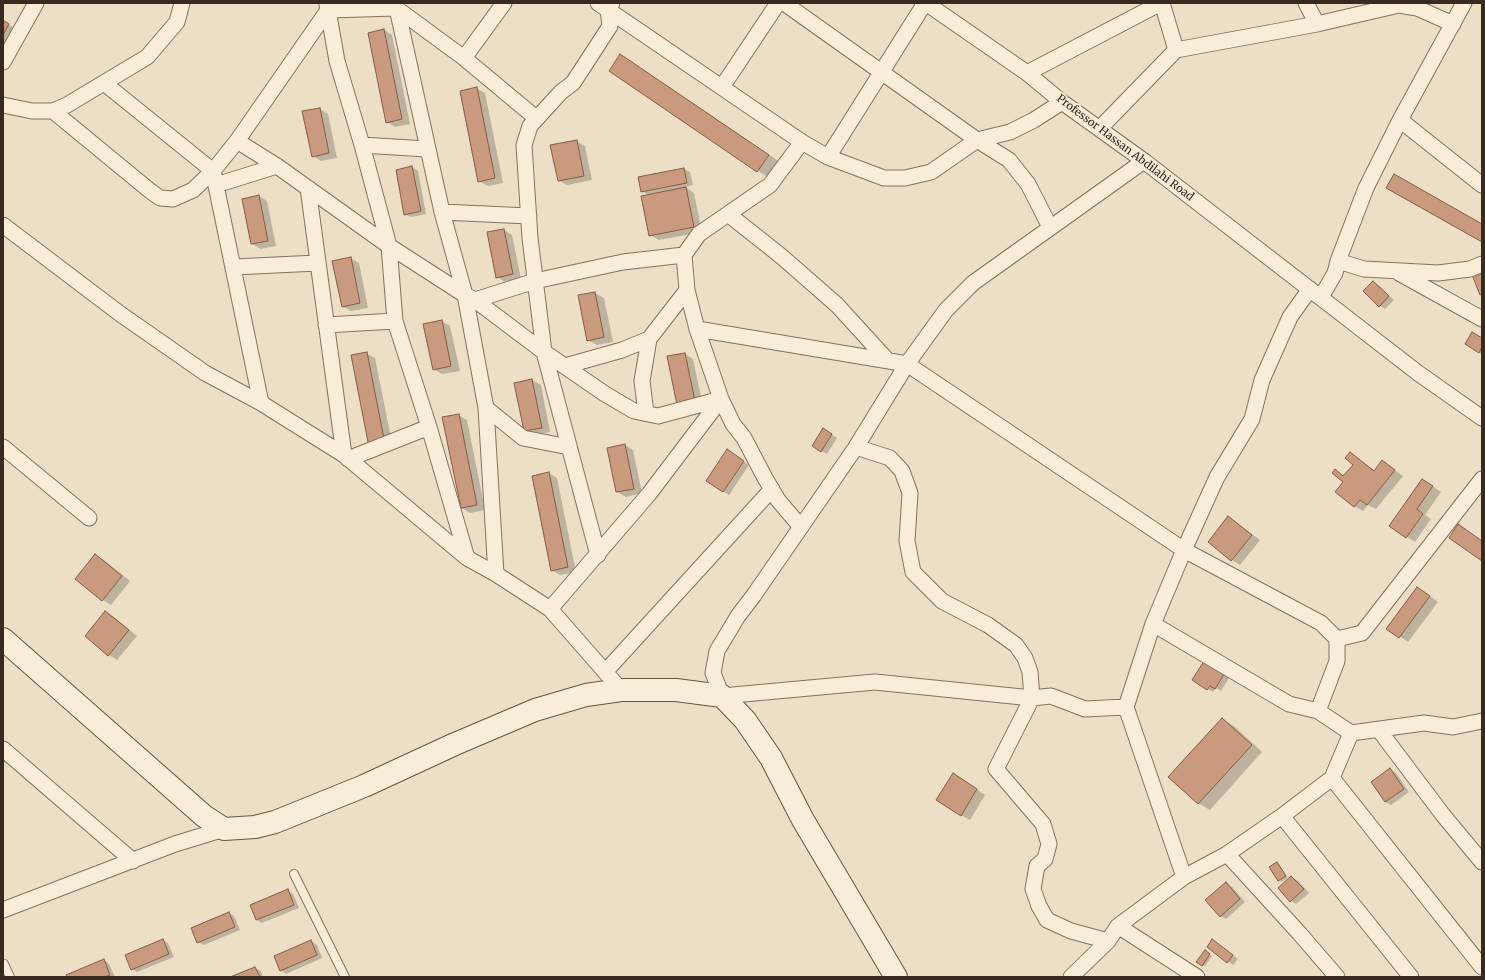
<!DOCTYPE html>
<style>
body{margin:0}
#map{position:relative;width:1485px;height:980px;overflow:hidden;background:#ecdfc6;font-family:Merriweather,serif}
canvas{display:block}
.frame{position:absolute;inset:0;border:4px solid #382a20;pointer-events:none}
</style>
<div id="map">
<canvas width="1485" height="980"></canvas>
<div class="frame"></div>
</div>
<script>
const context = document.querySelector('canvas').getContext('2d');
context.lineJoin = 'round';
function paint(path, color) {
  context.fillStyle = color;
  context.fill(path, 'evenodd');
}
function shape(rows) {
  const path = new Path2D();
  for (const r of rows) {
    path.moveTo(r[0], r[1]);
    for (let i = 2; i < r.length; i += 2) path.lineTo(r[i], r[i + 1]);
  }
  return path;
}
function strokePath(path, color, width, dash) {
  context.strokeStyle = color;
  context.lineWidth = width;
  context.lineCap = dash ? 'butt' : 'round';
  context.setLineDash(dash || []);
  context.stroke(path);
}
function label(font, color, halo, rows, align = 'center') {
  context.font = font + ' Merriweather,serif';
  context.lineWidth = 4;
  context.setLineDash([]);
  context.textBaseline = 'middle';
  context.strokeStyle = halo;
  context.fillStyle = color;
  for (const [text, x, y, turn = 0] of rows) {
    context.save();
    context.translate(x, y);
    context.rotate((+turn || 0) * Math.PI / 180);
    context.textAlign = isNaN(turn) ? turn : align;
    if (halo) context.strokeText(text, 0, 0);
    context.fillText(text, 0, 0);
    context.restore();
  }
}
const shadow = shape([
 [3,21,14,28,5,44,3,43],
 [384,30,392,35,410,124,395,127,387,122],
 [621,55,780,162,769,178,610,71],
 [476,88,485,93,503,183,488,186,479,181],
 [320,109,328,114,337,158,321,161,313,156],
 [576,141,585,146,592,180,567,185,558,180],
 [412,167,418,171,426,214,411,217,405,214],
 [684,169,690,172,693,185,685,187,694,193,702,232,659,240,650,235,648,195,642,191,639,178],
 [259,196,267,201,276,246,261,249,252,244],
 [504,230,512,235,521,279,505,282,497,277],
 [351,258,359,263,368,308,351,311,342,306],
 [1373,282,1378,285,1394,300,1385,309,1380,306],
 [595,293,604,298,613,342,597,345,588,340],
 [442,321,450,326,460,371,442,374,433,369],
 [1482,340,1482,354,1466,344],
 [366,353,375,358,393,448,379,451],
 [685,354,693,359,703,406,686,409],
 [532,380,541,385,550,432,533,436,525,431],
 [458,415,467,420,485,510,470,513,462,508],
 [823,429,837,438,827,454,813,446],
 [625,445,633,450,642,493,626,497,617,492],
 [1350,453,1375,471,1382,461,1403,476,1376,509,1368,505,1363,511,1354,506,1345,482,1335,471,1344,476,1354,464],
 [733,454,749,465,729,495,707,481],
 [549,473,557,478,576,572,560,575,552,570],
 [1431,485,1441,492,1425,515,1431,519,1415,542,1390,526],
 [1228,518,1237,523,1260,540,1240,565,1232,560,1209,542],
 [95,555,104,560,130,581,111,605,103,600,76,579],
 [1426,593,1438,602,1408,642,1388,628],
 [106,612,114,617,137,636,117,660,109,655],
 [1206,660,1231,675,1221,691,1216,688,1213,692,1193,680],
 [1222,719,1234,726,1262,752,1210,810,1198,803],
 [1390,770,1396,773,1409,792,1391,805,1385,802],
 [962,779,985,795,970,820,961,815],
 [1277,863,1279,864,1288,878,1281,882,1279,880],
 [1291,877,1297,880,1309,893,1296,904,1291,901],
 [1226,883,1232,887,1245,902,1226,919,1220,916],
 [288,891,293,894,299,908,262,923,257,920],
 [229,913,234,916,240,930,204,945,198,942],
 [163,940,168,943,174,957,137,972,132,969],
 [311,941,317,945,322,958,286,974,281,970],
 [1218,944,1238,959,1233,965,1208,947],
 [1207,953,1212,956,1205,966,1197,962],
 [104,960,109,964,115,977,68,977],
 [255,968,261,971,263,977,233,977]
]);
const building = shape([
 [3,20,9,24,3,35,3,20],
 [384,29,402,119,386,123,368,33,384,29],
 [620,54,769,155,757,172,609,71,620,54],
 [477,87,495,178,478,182,460,91,477,87],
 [320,108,329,153,312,157,302,111,320,108],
 [577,140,584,176,558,181,550,145,577,140],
 [412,166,421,211,404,215,396,170,412,166],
 [684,168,687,183,641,192,638,177,684,168],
 [1394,174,1482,224,1482,242,1386,188,1394,174],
 [686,187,694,227,649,236,641,196,686,187],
 [259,195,268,241,251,244,242,199,259,195],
 [504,229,513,274,496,278,487,232,504,229],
 [351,257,360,303,342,307,332,261,351,257],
 [1482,271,1482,294,1480,295,1472,275,1482,271],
 [1373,281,1389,296,1379,307,1363,291,1373,281],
 [595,292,604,337,587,341,578,295,595,292],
 [442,320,451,366,433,370,423,324,442,320],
 [1472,332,1482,338,1482,347,1479,353,1465,344,1472,332],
 [367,352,385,444,369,447,351,355,367,352],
 [685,353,695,401,677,405,667,356,685,353],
 [532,379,542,428,524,431,514,383,532,379],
 [459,414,477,505,461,508,442,417,459,414],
 [823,428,832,434,821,452,812,446,823,428],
 [625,444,634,489,616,492,607,448,625,444],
 [727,449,744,461,723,492,706,481,727,449],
 [1350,452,1374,471,1382,460,1395,470,1367,505,1360,500,1354,507,1335,492,1343,482,1332,473,1335,469,1343,476,1353,465,1345,458,1350,452],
 [549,472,568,567,551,571,532,476,549,472],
 [1422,479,1433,486,1417,509,1423,514,1406,538,1389,526,1422,479],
 [1228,516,1252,535,1231,561,1208,542,1228,516],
 [1458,524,1482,541,1482,561,1449,538,1458,524],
 [95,554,122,576,102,601,75,579,95,554],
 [1417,587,1430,596,1399,638,1386,629,1417,587],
 [105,611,129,630,108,656,85,636,105,611],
 [1206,658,1226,671,1215,689,1210,686,1207,690,1192,680,1206,658],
 [1222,718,1252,745,1198,804,1168,777,1222,718],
 [1390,768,1404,789,1385,802,1371,782,1390,768],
 [953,773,977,789,961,816,936,800,953,773],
 [1277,862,1286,876,1278,881,1269,867,1277,862],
 [1291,876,1304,889,1290,902,1278,888,1291,876],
 [1226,882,1240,899,1220,917,1205,900,1226,882],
 [288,889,294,905,256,920,250,905,288,889],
 [229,912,235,927,197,943,191,928,229,912],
 [163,939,169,954,131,970,125,955,163,939],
 [1212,939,1233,955,1227,963,1207,947,1212,939],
 [311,940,317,955,280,971,274,956,311,940],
 [1205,950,1210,954,1202,966,1196,962,1205,950],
 [104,959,110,975,104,977,67,977,66,975,104,959],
 [255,967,260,977,230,977,255,967]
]);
const lane = shape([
 [294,874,345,977],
 [4,964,10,977]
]);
const street = shape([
 [598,3,802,142,828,157,884,178,905,178,931,172,977,140,1010,132,1034,120,1062,102],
 [784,3,977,140,1009,160,1028,184,1050,227],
 [926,3,1027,73,1062,102,1144,161,1418,373,1482,418],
 [1162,3,1176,50],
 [1306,3,1317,24],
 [396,4,442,212,465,295,486,408,496,574],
 [464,58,504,3],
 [3,62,36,3],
 [1027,73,1161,3],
 [104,83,213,171,261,403],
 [722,87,778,3],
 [3,105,32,111,53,111,67,105,147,57,177,22,182,3],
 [53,111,149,190,160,198,173,199,193,190,213,171,237,141,328,10,327,4],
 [1400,120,1482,185],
 [1100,128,1176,50,1317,24,1399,5,1417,8,1453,24],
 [237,141,277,166,389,246,465,295,475,300,544,352,605,394,634,411,658,416,721,399],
 [362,145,427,149],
 [828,157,925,3],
 [216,185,277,166],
 [308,188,344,455],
 [442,212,529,216],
 [728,214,781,256,837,305,888,361],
 [3,225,119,313,205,373,261,403,344,455,467,558,496,574,550,609,621,690],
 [1338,261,1364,269,1438,273,1470,269,1482,264],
 [233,267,318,263],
 [1399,273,1482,319],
 [1321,297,1335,273,1338,261,1366,188,1400,120,1464,3],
 [475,300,535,281,623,262,684,255],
 [326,325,395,321],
 [697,329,907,364,1184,550,1321,623,1337,639,1337,661,1318,711],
 [565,366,622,350,649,339],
 [486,408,523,438,569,447],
 [646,413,642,381,649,339,687,290],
 [3,447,89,518],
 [856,447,890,458,902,471,910,493,907,541,913,572,942,601,988,625,1016,645,1025,658,1030,672,1032,698,996,769,1043,824,1049,844,1045,859,1037,866,1033,889,1039,906,1047,920,1071,931,1108,941],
 [348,459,429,427],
 [800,526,778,500,765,478,744,438,733,424,721,399,697,329,687,290,684,255,699,234,770,185,802,142],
 [598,555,544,352,530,238,524,145,530,126,561,92,573,83,610,26,608,9,612,3],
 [467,558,429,427,395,321,389,246,362,145,337,61,328,10,396,8,464,58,536,118],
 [550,609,649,494,721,399],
 [1153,624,1289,704,1318,711,1351,733,1424,723,1453,727,1482,721],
 [1337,639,1362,633,1482,479],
 [605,672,772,489],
 [1126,707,1085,709,1051,696,1032,698,875,682,722,696,713,673,717,651,738,616,754,595,856,447,907,364,946,310,973,283,1144,161],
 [1379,730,1443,815,1482,862],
 [1351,733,1332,778,1282,816,1411,977],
 [3,749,133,861],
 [1332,778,1482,967],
 [1227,854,1300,934,1337,977],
 [1184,877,1227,854,1282,816],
 [3,910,175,844,224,829],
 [1118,926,1197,977],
 [1071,977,1108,941,1118,926,1184,877,1126,707,1153,624,1184,550,1217,477,1252,419,1262,380,1290,317,1310,289]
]);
const secondary = shape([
 [3,639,204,816,224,829,255,827,275,822,364,786,455,744,535,710,586,695,621,690,676,690,722,696,745,720,771,758,803,820,896,977]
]);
const streetNames = [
 ["Professor Hassan Abdilahi Road",1125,148,37]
];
paint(shadow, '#0003');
paint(building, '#c99a7e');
strokePath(building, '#855b44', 1);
strokePath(lane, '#87715d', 10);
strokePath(street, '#87715d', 17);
strokePath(secondary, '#695340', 24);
strokePath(lane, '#f7edd9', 8);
strokePath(street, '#f7edd9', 15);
strokePath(secondary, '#f7edd9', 22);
label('11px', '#382a20', '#f4ead6', streetNames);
</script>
